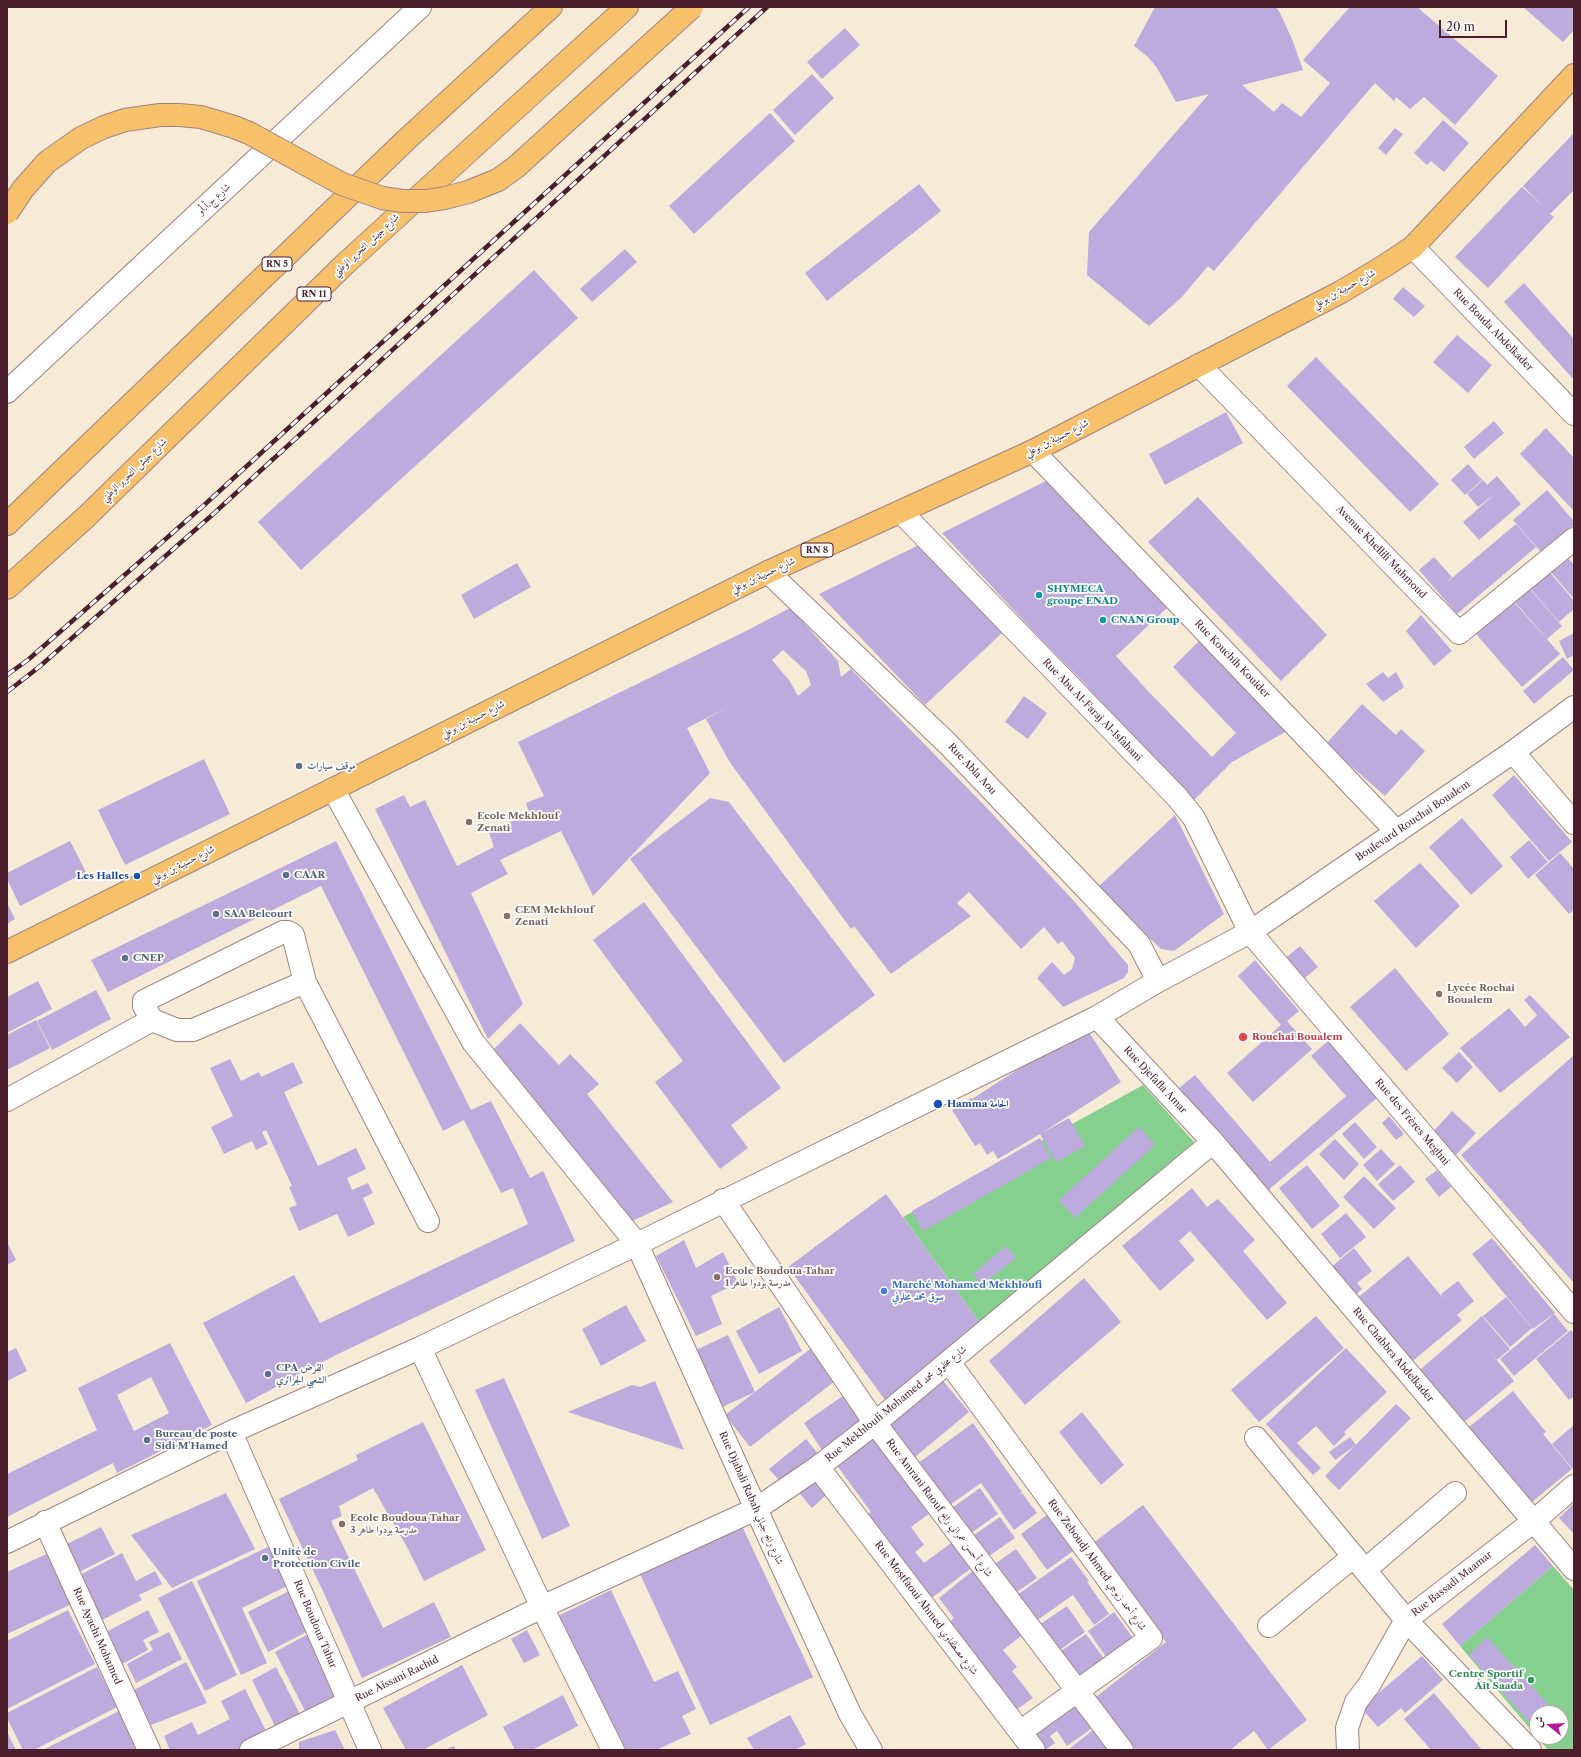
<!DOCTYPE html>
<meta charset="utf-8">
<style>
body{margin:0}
#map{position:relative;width:1581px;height:1757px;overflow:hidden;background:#f7ead7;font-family:"Libre Caslon Text",Amiri,serif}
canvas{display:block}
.frame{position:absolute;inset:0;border:8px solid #4a1f2b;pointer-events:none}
.north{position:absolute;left:1529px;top:1705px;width:40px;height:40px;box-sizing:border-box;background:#fff;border:1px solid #b7a5aa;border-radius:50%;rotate:288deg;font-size:11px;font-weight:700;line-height:16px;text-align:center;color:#4a1f2b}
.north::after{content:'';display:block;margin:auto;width:14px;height:18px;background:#b5179e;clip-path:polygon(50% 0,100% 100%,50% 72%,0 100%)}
.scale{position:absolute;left:1439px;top:20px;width:68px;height:18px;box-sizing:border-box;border:2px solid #4a1f2b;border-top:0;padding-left:5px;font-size:12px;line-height:14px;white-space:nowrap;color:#4a1f2b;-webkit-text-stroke:3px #fff;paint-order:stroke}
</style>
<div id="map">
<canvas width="1581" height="1757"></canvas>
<div class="frame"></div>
<div class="north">ش</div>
<div class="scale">20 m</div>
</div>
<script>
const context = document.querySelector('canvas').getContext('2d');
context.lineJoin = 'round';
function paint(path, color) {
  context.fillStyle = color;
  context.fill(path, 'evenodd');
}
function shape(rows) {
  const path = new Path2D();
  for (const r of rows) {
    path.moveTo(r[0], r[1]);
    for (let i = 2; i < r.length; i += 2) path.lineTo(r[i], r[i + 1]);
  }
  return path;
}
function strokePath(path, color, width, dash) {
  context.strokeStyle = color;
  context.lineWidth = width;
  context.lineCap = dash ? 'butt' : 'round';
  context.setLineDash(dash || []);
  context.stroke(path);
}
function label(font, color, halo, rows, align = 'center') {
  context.font = font + ' "Libre Caslon Text",Amiri,serif';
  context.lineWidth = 3.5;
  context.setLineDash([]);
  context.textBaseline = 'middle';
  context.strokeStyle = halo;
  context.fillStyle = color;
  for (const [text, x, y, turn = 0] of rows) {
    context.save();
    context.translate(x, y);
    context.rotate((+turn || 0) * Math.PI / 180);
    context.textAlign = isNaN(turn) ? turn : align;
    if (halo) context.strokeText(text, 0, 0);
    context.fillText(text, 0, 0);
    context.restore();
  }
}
const green = shape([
 [1143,1085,1194,1142,981,1324,903,1217],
 [1553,1566,1574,1590,1574,1750,1548,1750,1460,1646],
 [1537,1713,1561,1713,1561,1737,1537,1737]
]);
const building = shape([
 [1155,7,1276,7,1280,13,1292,39,1303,70,1242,85,1274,112,1282,103,1301,117,1330,83,1303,60,1350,7,1417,7,1498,76,1455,125,1424,97,1410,109,1396,97,1394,101,1375,83,1214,271,1208,266,1181,298,1149,326,1087,275,1089,232,1209,94,1176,102,1157,68,1148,57,1134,46],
 [1523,7,1574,7,1574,30,1563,42],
 [845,28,860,45,822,79,807,62],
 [812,74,834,98,795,135,773,110],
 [770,113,795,141,694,234,669,206],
 [1443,120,1469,143,1444,172,1431,161,1427,165,1414,153],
 [1395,128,1403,134,1386,155,1378,148],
 [1574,133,1574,190,1550,214,1554,217,1488,288,1455,257,1522,187,1543,206,1523,186],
 [919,184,941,211,827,301,805,273],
 [625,249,637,262,592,302,580,289],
 [534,270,578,318,301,570,258,522],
 [1524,283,1574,339,1574,380,1504,302],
 [1403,287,1425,306,1414,317,1393,299],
 [1457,335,1492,365,1468,393,1433,362],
 [1316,357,1439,484,1410,512,1287,386],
 [1226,412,1243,443,1165,485,1149,454],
 [1494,421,1504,433,1474,459,1464,447],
 [1546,428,1574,458,1574,511,1520,454],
 [1468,464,1482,480,1465,495,1451,480],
 [1497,476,1521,504,1479,540,1463,522,1495,494,1478,507,1467,494,1483,480,1487,485],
 [1050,479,1170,605,1116,656,1148,691,1212,757,1236,733,1173,667,1204,636,1287,731,1232,762,1192,802,1116,721,1086,685,1037,635,942,533],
 [1547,490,1574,521,1574,525,1542,553,1513,520],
 [1198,497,1327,635,1281,681,1148,542],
 [1516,524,1536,547,1457,614,1419,570,1434,557,1452,577,1446,583],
 [921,544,1002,633,925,705,819,594],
 [1568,558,1574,565,1574,599,1551,572],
 [517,563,531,587,474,619,461,595],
 [1548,570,1574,601,1574,609,1559,622,1529,587],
 [1530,589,1562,626,1547,639,1515,602],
 [1513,601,1560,654,1522,687,1476,634],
 [788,609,797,609,804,623,838,661,841,677,851,669,984,805,1073,900,1128,965,1128,972,1124,978,1063,1007,1037,978,1052,962,1064,975,1072,969,1075,958,1062,941,1058,944,1044,927,1021,949,969,892,957,903,971,916,891,974,854,926,851,929,729,761,706,719,730,706,687,728,710,773,593,896,561,831,500,860,508,874,471,893,523,1004,488,1039,375,809,404,795,410,807,425,800,457,866,494,847,489,833,529,812,526,803,544,796,518,742,748,630],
 [783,650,806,671,811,685,798,696,789,680,772,660],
 [1421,615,1452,651,1434,666,1406,631],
 [1574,633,1574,655,1567,659,1559,641],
 [1563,657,1574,670,1534,704,1523,691],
 [1383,672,1388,678,1396,672,1404,687,1383,702,1366,684],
 [1024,696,1047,713,1028,739,1005,722],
 [1362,704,1396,735,1401,729,1425,751,1385,796,1326,744],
 [204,759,230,814,125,865,98,810],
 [1514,775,1572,842,1549,861,1492,795],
 [710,798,729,802,875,995,784,1063,630,859],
 [1175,815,1224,914,1174,951,1161,949,1098,887],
 [1462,818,1503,866,1471,895,1429,847],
 [1529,840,1548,862,1528,879,1510,857],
 [70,841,86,872,20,906,7,879,7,873],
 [336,841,471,1110,491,1101,530,1178,543,1171,575,1241,336,1355,246,1403,203,1323,294,1275,320,1323,528,1224,513,1188,501,1193,464,1120,443,1131,321,886,108,992,91,960],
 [1560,853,1574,869,1574,910,1569,914,1535,875],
 [1420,863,1460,906,1416,948,1374,901],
 [644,902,781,1088,731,1125,748,1148,720,1169,655,1082,683,1061,593,940],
 [7,903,15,919,7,924],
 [1300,946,1318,967,1300,982,1282,961],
 [1255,960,1299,1011,1287,1021,1312,1049,1253,1102,1227,1073,1281,1025,1238,976],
 [1395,968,1449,1034,1406,1071,1350,1007],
 [38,981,52,1009,7,1033,7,997],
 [96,990,111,1019,52,1050,37,1021],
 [1530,995,1570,1037,1500,1093,1460,1048,1509,1008,1525,1027,1537,1015,1524,1000],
 [36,1020,50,1048,7,1070,7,1035],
 [520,1023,559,1065,570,1054,599,1084,587,1094,673,1202,628,1223,593,1172,489,1054],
 [1085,1026,1121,1082,1042,1133,1069,1118,1085,1146,1056,1162,1040,1134,998,1159,993,1151,987,1155,980,1143,975,1146,952,1110,971,1098,972,1099],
 [1329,1040,1378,1097,1266,1192,1178,1089,1195,1075,1270,1162,1346,1096,1311,1056],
 [1459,1052,1473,1067,1457,1083,1442,1068],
 [1573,1056,1574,1057,1574,1283,1461,1155],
 [230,1059,241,1081,259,1072,261,1077,293,1062,303,1083,284,1092,318,1166,356,1148,366,1169,347,1178,352,1190,368,1183,373,1193,363,1198,375,1224,348,1237,337,1214,299,1231,289,1208,297,1205,289,1187,292,1186,266,1130,262,1132,268,1144,256,1150,252,1141,224,1154,211,1127,233,1116,210,1068],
 [1452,1111,1476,1133,1455,1156,1431,1134],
 [1389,1116,1404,1134,1396,1140,1382,1123],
 [1355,1122,1377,1147,1364,1159,1342,1134],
 [1139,1127,1155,1145,1075,1218,1059,1200],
 [1040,1138,1051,1158,923,1231,912,1211],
 [1335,1139,1359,1164,1344,1180,1319,1154],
 [1381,1149,1395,1164,1377,1181,1363,1165],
 [1307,1165,1340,1206,1312,1229,1279,1188],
 [1400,1165,1415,1182,1393,1201,1378,1184],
 [1437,1170,1451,1187,1439,1197,1425,1179],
 [1364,1176,1396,1208,1374,1229,1343,1197],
 [1192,1188,1207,1207,1218,1199,1255,1240,1243,1251,1287,1303,1267,1320,1190,1231,1179,1241,1195,1260,1160,1291,1122,1246],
 [886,1194,981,1324,885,1400,788,1267],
 [1346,1213,1366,1237,1340,1258,1321,1234],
 [1492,1238,1555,1313,1533,1329,1472,1254],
 [684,1240,696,1268,723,1252,738,1283,711,1296,722,1324,696,1336,656,1256],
 [7,1242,16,1260,7,1265],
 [1006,1246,1016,1258,982,1285,973,1274],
 [1354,1248,1372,1271,1357,1283,1362,1289,1353,1297,1330,1268],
 [1408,1256,1443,1298,1441,1294,1458,1281,1474,1301,1457,1315,1462,1320,1409,1364,1355,1300],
 [1084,1278,1121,1322,1025,1405,989,1361],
 [1506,1297,1532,1328,1510,1347,1483,1316],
 [626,1305,646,1341,601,1366,582,1329],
 [779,1307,802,1351,759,1374,736,1331],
 [1554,1314,1568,1331,1514,1376,1500,1359],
 [1316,1316,1344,1348,1259,1422,1231,1390],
 [1482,1316,1510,1349,1497,1360,1476,1335,1514,1381,1458,1427,1414,1375],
 [1571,1330,1574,1334,1574,1396,1569,1400,1536,1359],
 [728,1335,755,1392,810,1349,835,1381,750,1447,725,1415,755,1392,720,1408,694,1351],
 [170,1343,212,1425,117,1473,113,1463,7,1517,7,1474,97,1430,78,1388],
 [151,1377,169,1413,134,1431,117,1395],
 [16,1348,27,1371,7,1381,7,1352],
 [1346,1348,1387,1392,1344,1432,1346,1434,1334,1446,1316,1426,1297,1443,1321,1468,1313,1475,1266,1424],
 [940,1377,969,1412,915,1457,886,1423],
 [504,1378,570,1526,542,1539,475,1390],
 [655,1381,684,1450,568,1412,632,1385,640,1387],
 [1513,1391,1546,1432,1543,1434,1572,1469,1532,1502,1469,1427],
 [847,1393,866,1420,822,1450,804,1423],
 [1396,1404,1411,1418,1339,1490,1325,1476],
 [1082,1412,1124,1465,1101,1485,1059,1432],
 [423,1422,486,1550,424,1581,408,1549,373,1488,339,1506,342,1516,331,1521,383,1628,434,1602,451,1637,362,1678,322,1589,279,1499,358,1460,356,1455],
 [973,1423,1022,1492,1017,1496,1022,1493,1037,1513,1014,1530,981,1483,947,1507,917,1464],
 [1574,1425,1574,1467,1572,1468,1552,1444],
 [871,1432,930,1513,911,1527,924,1545,915,1552,924,1563,959,1537,978,1563,925,1603,867,1514,871,1512,833,1460],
 [1350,1437,1356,1445,1335,1460,1329,1452],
 [806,1439,820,1456,784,1486,769,1469],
 [808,1474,827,1494,812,1508,794,1487],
 [980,1488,998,1514,967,1536,949,1510],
 [226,1493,255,1549,172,1588,131,1535],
 [1574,1503,1574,1534,1559,1518],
 [1143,1505,1307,1720,1268,1750,1254,1731,1230,1750,1136,1750,1096,1697,1166,1642,1092,1544],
 [1047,1515,1073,1551,1047,1570,1021,1534],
 [1000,1517,1015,1538,989,1556,974,1535],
 [742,1526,813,1677,710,1725,640,1574],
 [101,1527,115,1554,79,1572,65,1545],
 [1535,1545,1553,1566,1460,1646,1442,1624],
 [270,1546,289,1585,242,1608,267,1663,241,1675,197,1581],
 [1016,1549,1037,1578,1017,1592,1008,1580,1004,1583,992,1566],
 [51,1552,74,1603,7,1634,7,1572],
 [122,1553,136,1581,155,1571,162,1584,139,1595,142,1600,100,1621,78,1576],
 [1071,1557,1089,1581,1087,1582,1109,1614,1094,1625,1073,1595,1036,1621,1017,1595],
 [975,1569,1025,1633,1003,1650,1017,1667,1012,1671,1033,1698,1012,1713,944,1626,954,1618,939,1598],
 [192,1581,237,1675,205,1691,158,1598],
 [291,1590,310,1630,268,1652,248,1612],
 [611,1590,654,1682,678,1671,696,1709,682,1716,691,1734,656,1750,626,1750,558,1616],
 [1067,1606,1085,1632,1057,1652,1039,1625],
 [68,1610,95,1664,7,1709,7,1641],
 [148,1610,159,1632,143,1640,148,1650,122,1664,106,1632],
 [1114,1612,1133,1638,1106,1657,1088,1631],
 [527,1630,540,1655,524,1663,511,1639],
 [169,1632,182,1659,136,1683,127,1664,153,1650,149,1642],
 [308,1634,338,1694,305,1711,275,1652],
 [1086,1634,1105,1660,1077,1680,1058,1653],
 [1487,1637,1556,1713,1537,1713,1537,1731,1469,1655],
 [1422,1656,1443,1680,1405,1713,1401,1708,1378,1727,1361,1708],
 [186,1662,207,1703,151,1725,134,1690],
 [462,1665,488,1715,423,1750,406,1750,383,1708],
 [97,1667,117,1707,34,1750,23,1750,7,1718,7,1713],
 [276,1667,300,1714,275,1726,252,1680],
 [245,1689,268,1735,239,1750,170,1750,164,1736,192,1722,198,1735,230,1719,221,1701],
 [1434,1693,1482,1750,1431,1750,1404,1719],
 [563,1695,578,1726,532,1750,515,1750,503,1727],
 [1075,1696,1095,1726,1067,1746,1057,1731,1050,1736,1055,1743,1045,1750,1030,1728],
 [119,1711,139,1750,43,1750],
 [790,1715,806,1744,795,1750,754,1750,747,1738],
 [335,1730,345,1750,299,1750,299,1742],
 [1093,1730,1109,1750,1068,1750],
 [7,1732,16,1750,7,1750],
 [454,1746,456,1750,444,1750]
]);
const minor = shape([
 [1413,247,1574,414],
 [1199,365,1459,633,1574,539],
 [7,392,420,7],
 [1033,451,1397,832],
 [901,512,1177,797,1194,818,1250,932,1574,1312],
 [768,572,948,744,1139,944,1158,981],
 [1513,752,1574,823],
 [333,789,473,1042,637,1244,756,1509,850,1714,871,1750],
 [1097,1017,1213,1142,1574,1569],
 [152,1020,177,1030,193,1030,305,982],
 [7,1100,152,1020,144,1006,144,1001,283,932,288,932,293,935,305,982,428,1221],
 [723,1200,875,1423,1122,1750],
 [420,1348,542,1607,613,1750],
 [949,1362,1151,1638,1020,1732],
 [231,1432,370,1750],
 [1256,1438,1406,1620,1530,1750],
 [818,1467,1034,1750],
 [45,1522,149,1750],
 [7,1542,231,1432,420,1348,637,1244,1097,1017,1158,981,1250,932,1513,752,1574,707],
 [1365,1570,1455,1493],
 [1269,1626,1354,1556],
 [251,1750,542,1607,756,1509,818,1467,875,1423,1213,1142],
 [1348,1750,1347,1728,1356,1702,1369,1685,1406,1620,1534,1521,1574,1486]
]);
const major = shape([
 [7,952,768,572,1033,451,1341,292,1386,265,1413,247,1574,75]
]);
const highway = shape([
 [7,524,406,140,551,7],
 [7,588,86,517,345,264,627,7]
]);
const rail = shape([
 [7,675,29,659,202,507,749,7],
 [7,692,39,667,211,516,767,7]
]);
const highwayBridge = shape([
 [7,213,23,189,47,162,81,138,104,127,125,120,160,115,179,115,201,117,234,127,249,133,342,184,382,198,403,201,426,201,445,198,468,192,498,180,516,167,692,7]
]);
const markers = [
 [1039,595,4,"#0f9aa8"],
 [1103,620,4,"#0f9aa8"],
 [299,766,4,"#5c6f8a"],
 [469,822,4,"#8d6e63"],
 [286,875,4,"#5c6f8a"],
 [137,876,4,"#1a4fb4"],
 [216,914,4,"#5c6f8a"],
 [507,916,4,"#8d6e63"],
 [125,958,4,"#5c6f8a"],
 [1439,994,4,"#8d6e63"],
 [1243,1037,5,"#e0444e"],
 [938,1104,5,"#1a4fb4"],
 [717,1277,4,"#8d6e63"],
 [884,1291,4,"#3f7fe0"],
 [268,1374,4,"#5c6f8a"],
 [147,1440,4,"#5c6f8a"],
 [342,1524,4,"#8d6e63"],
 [265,1558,4,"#5c6f8a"],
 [1531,1680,4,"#2e9e5b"]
];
const shields = [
 [277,264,30],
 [314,294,34],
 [817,550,32]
];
const shieldNames = [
 ["RN 5",277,264],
 ["RN 11",314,294],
 ["RN 8",817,550]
];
const streetNames = [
 ["شارع ج.أ.أو",214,199,-43],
 ["شارع جيش التحرير الوطني",366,245,-43],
 ["شارع حسيبة بن بوعلي",1344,289,-29],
 ["Rue Bouda Abdelkader",1493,330,46],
 ["شارع حسيبة بن بوعلي",1057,438,-27],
 ["شارع جيش التحرير الوطني",134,470,-44],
 ["Avenue Khellili Mahmoud",1381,552,46],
 ["شارع حسيبة بن بوعلي",763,575,-25],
 ["Rue Kouchih Kouider",1232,659,46],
 ["Rue Abu Al-Faraj Al-Isfahani",1092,710,46],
 ["شارع حسيبة بن بوعلي",473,719,-27],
 ["Rue Abla Aou",972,769,47],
 ["Boulevard Rouchai Boualem",1413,821,-34],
 ["شارع حسيبة بن بوعلي",183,864,-27],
 ["Rue Djefafla Amar",1155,1080,47],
 ["Rue des Frères Meghni",1412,1122,50],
 ["Rue Chabbra Abdelkader",1393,1355,50],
 ["Rue Mekhloufi Mohamed شارع مخلوفي محمد",896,1404,-39],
 ["Rue Djabali Rabah شارع رابح جبالي",751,1498,66],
 ["Rue Amrani Raouf شارع أحسن عمراني رابح",939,1508,53],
 ["Rue Zeboudj Ahmed شارع أحمد زبوجي",1097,1565,54],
 ["Rue Bassadi Maamar",1452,1584,-38],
 ["Rue Mostfaoui Ahmed شارع مصطفاوي",926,1608,53],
 ["Rue Boudoua Tahar",315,1624,67],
 ["Rue Ayachi Mohamed",97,1636,66],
 ["Rue Aïssani Rachid",397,1679,-26]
];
const cultureNames = [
 ["SHYMECA",1047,589],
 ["groupe ENAD",1047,601],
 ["CNAN Group",1111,620]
];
const serviceNames = [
 ["موقف سيارات",307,766],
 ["CAAR",294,875],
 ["SAA Belcourt",224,914],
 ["CNEP",133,958],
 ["CPA القرض",276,1368],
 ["الشعبي الجزائري",276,1380],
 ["Bureau de poste",155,1434],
 ["Sidi M'Hamed",155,1446],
 ["Unité de",273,1552],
 ["Protection Civile",273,1564]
];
const educationNames = [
 ["Ecole Mekhlouf",477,816],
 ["Zenati",477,828],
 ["CEM Mekhlouf",515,910],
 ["Zenati",515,922],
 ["Lycée Rochai",1447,988],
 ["Boualem",1447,1000],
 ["Ecole Boudoua Tahar",725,1271],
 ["1 مدرسة بودوا طاهر",725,1283],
 ["Ecole Boudoua Tahar",350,1518],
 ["3 مدرسة بودوا طاهر",350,1530]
];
const transitNames = [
 ["Les Halles",129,876],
 ["Hamma الحامة",947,1104,"left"]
];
const healthNames = [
 ["Rouchai Boualem",1252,1037]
];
const shopNames = [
 ["Marché Mohamed Mekhloufi",892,1285],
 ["سوق محمد مخلوفي",892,1297]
];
const leisureNames = [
 ["Centre Sportif",1523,1674],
 ["Ait Saada",1523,1686]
];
paint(green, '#85d08e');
paint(building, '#beabde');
strokePath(minor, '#a08481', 24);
strokePath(major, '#a08481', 24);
strokePath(highway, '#a08481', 24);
strokePath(minor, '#fff', 22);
strokePath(major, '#f7c06b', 22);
strokePath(highway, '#f7c06b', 22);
strokePath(rail, '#4a1f2b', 4.5);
strokePath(rail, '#fff', 3, [9]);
strokePath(highwayBridge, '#a08481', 24, []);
strokePath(highwayBridge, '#f7c06b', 22);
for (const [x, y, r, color] of markers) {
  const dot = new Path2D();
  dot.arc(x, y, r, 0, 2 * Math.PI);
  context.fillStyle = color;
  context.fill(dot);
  strokePath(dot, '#fff', 1.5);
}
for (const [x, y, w] of shields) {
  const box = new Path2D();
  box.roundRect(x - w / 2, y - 7, w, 14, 3);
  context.fillStyle = '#fff';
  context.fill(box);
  strokePath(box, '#4a1f2b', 1);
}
label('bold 9px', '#4a1f2b', null, shieldNames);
label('10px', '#4a1f2b', '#fff', streetNames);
label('bold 10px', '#0d838f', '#fff', cultureNames, 'left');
label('bold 10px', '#4e5e75', '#fff', serviceNames, 'left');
label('bold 10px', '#785e54', '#fff', educationNames, 'left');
label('bold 10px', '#164399', '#fff', transitNames, 'right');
label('bold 10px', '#be3a42', '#fff', healthNames, 'left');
label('bold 10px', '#366cbe', '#fff', shopNames, 'left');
label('bold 10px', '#27864d', '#fff', leisureNames, 'right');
</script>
